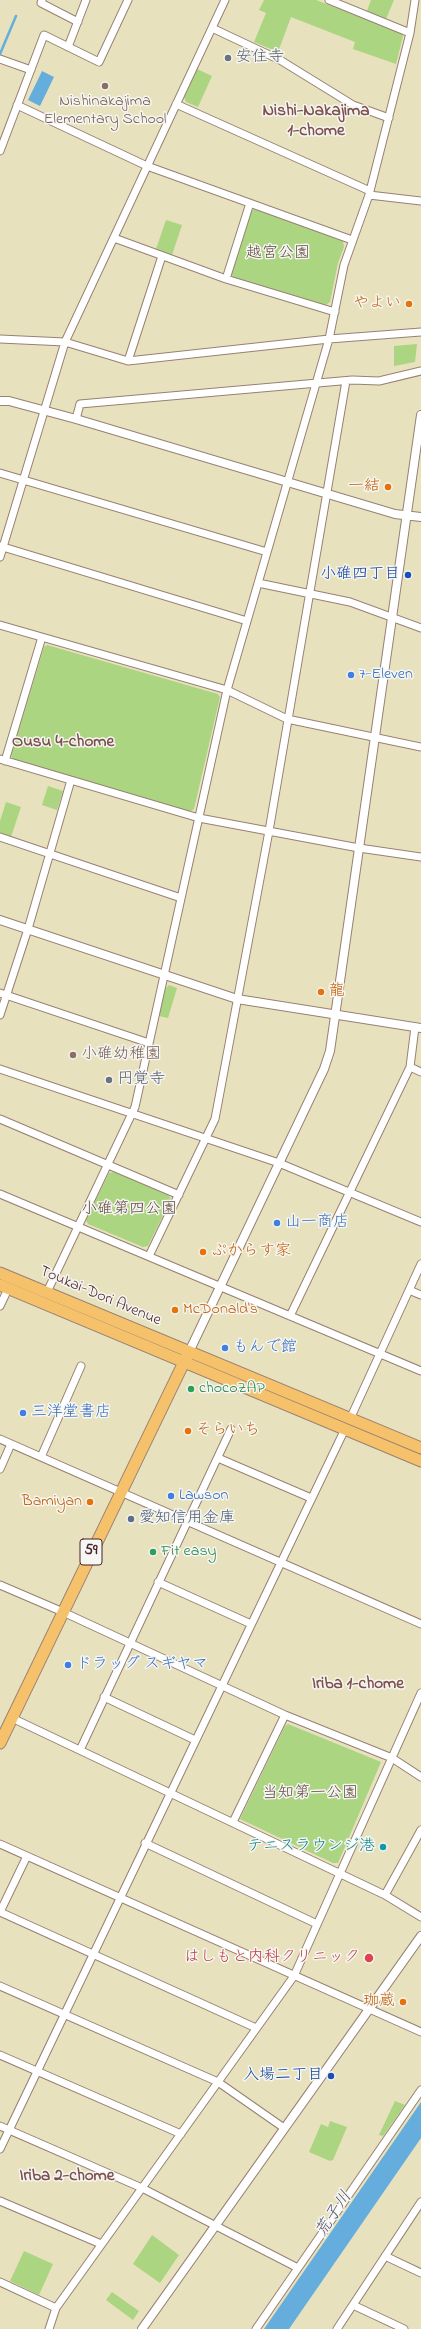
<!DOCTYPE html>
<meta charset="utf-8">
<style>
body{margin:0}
canvas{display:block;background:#e7e1be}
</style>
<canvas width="421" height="2329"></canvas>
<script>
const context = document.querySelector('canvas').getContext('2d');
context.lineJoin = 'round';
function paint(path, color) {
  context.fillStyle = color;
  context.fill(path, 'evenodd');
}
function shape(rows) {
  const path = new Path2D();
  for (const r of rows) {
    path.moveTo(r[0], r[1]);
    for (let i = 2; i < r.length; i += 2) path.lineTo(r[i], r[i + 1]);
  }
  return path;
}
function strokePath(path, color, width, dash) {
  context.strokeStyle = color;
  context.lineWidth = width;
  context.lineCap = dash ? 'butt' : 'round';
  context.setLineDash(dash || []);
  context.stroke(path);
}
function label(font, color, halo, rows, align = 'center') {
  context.font = font + ' "Indie Flower","Klee One",sans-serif';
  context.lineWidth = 3;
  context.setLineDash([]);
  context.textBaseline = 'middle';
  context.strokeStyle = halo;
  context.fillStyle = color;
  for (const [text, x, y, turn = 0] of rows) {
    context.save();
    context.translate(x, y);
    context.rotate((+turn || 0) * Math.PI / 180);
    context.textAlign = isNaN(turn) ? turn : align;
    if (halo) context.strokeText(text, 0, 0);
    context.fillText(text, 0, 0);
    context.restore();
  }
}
const green = shape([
 [264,0,316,0,401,33,403,36,396,64,353,49,355,42,291,17,278,52,254,42,266,13,259,10],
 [371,0,394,0,386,19,367,11],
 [197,69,212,76,198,107,186,102,184,97],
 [255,209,343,241,344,247,338,263,330,302,326,305,233,277,231,273,250,211],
 [166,220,182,225,172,255,156,249],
 [417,344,415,362,394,366,394,346],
 [47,645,218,694,220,697,194,809,189,812,13,759,11,755,44,647],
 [48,786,63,791,57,810,42,805],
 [6,802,21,807,11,837,0,833,0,821],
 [169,985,177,988,168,1018,159,1016,165,989],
 [114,1172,168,1195,171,1199,148,1246,143,1247,88,1224,86,1220,109,1173],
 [288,1724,381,1762,338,1863,333,1863,240,1819,285,1726],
 [395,2101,405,2105,383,2136,379,2135],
 [330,2121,347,2127,333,2160,330,2161,309,2152,321,2124,328,2127],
 [152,2235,179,2255,160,2283,133,2264],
 [24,2251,53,2264,39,2295,10,2281],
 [112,2292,139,2311,133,2320,106,2300]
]);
const water = shape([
 [42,71,54,77,40,106,28,100],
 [421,2102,421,2138,289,2329,264,2329]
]);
const stream = shape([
 [0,54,16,16]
]);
const minor = shape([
 [42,0,41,3,78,22],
 [329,0,410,33],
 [212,28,280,60,353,105,389,118],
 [68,47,86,0],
 [0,59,31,70],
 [176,104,370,191],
 [17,105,147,166,352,240],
 [0,151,44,35,99,62,128,0],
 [369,195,421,201],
 [114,238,226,279,335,312],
 [226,279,250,203],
 [0,339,65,342,128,361,329,339,421,332],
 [128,361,162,256],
 [76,419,80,404,352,380,379,381,421,371],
 [0,473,267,552],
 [0,546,247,621],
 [0,557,65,342,225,0],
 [258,583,350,602,421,628],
 [0,625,227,690,287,719,421,747],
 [0,759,199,818,359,848,421,857],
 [5,761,42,637],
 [0,837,181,898],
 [0,993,149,1043],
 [0,1015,28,929,71,780],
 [410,1067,421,1072],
 [0,1069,279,1163,421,1222],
 [0,1119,179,1195],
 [0,1194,421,1371],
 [149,1256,215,1119,269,831,346,381],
 [409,1290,421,1295],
 [47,1292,135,1107,227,690,329,339,344,265,369,195,410,33,415,0],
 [0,1306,8,1289],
 [290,1316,410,1067,415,1027],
 [350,1419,421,1264],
 [0,1439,421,1624],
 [41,1457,81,1366],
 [218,1458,311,1498],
 [0,1469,11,1444],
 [158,1582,251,1624],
 [0,1585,63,1612,285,1715,392,1758,421,1777],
 [104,1697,195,1740],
 [12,1718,385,1895,421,1917],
 [80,1750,231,1429],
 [233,1822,285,1715],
 [145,1843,317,1924],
 [0,1844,421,2032],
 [385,1895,421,1830],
 [0,1912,256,2028],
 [0,1912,27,1856],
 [0,1986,218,2082,284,2128],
 [0,2055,181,2134],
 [0,2126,142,2188,298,2268],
 [0,2149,345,1429],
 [0,2201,101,2244],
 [385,2256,421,2273],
 [0,2282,56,2308],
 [353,2305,404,2329],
 [49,2329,56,2308,294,1976,421,1693],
 [256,2329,421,2090],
 [337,2329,421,2202]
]);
const tertiary = shape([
 [0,401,9,401,76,419,395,514,421,517],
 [0,920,237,999,421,1028],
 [189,1352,324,1069,330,1051,421,415],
 [142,2329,421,1936]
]);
const primary = shape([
 [0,1273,421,1448],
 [0,1285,421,1461],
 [0,1743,187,1356]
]);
const markers = [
 [228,58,4,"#6b7280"],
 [105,86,4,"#8d6e63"],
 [409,304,4,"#e8710a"],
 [388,487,4,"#e8710a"],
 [408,575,4,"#1a4fb4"],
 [351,675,4,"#3f7fe0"],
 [321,992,4,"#e8710a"],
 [73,1055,4,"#8d6e63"],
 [109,1080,4,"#6b7280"],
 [277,1223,4,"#3f7fe0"],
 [203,1252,4,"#e8710a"],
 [175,1310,4,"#e8710a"],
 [225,1348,4,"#3f7fe0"],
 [191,1389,4,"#2e9e5b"],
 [23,1413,4,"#3f7fe0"],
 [188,1431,4,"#e8710a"],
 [171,1496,4,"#3f7fe0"],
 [90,1502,4,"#e8710a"],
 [131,1519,4,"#5c6f8a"],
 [153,1552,4,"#2e9e5b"],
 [68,1665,4,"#3f7fe0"],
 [383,1847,4,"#0f9aa8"],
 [369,1958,5,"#e0444e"],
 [403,2002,4,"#e8710a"],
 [331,2076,4,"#1a4fb4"]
];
const shields = [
 [91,1552,22]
];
const shieldNames = [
 ["59",91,1552]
];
const worshipNames = [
 ["安住寺",236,58],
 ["円覚寺",117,1080]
];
const educationNames = [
 ["Nishinakajima",105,102],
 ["Elementary School",105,120],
 ["小碓幼稚園",81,1055,"left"]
];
const parkNames = [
 ["越宮公園",278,254],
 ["小碓第四公園",129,1210],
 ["当知第一公園",310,1794]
];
const foodNames = [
 ["やよい",401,304],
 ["一結",380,487],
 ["龍",329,992,"left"],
 ["ぷからす家",211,1252,"left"],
 ["McDonald's",183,1310,"left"],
 ["そらいち",196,1431,"left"],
 ["Bamiyan",82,1502],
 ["珈蔵",395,2002]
];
const transitNames = [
 ["小碓四丁目",400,575],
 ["入場二丁目",323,2076]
];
const shopNames = [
 ["7-Eleven",359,675],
 ["山一商店",285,1223],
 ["もんで館",233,1348],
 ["三洋堂書店",31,1413],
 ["Lawson",179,1496],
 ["ドラッグ スギヤマ",76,1665]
];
const streetNames = [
 ["Toukai-Dori Avenue",100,1297,23]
];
const leisureNames = [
 ["chocoZAP",199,1389],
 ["Fit easy",161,1552]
];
const serviceNames = [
 ["愛知信用金庫",139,1519]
];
const cultureNames = [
 ["テニスラウンジ港",375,1847]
];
const healthNames = [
 ["はしもと内科クリニック",360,1958]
];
const neighbourhoodNames = [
 ["Nishi-Nakajima",316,112],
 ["1-chome",316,132],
 ["Ousu 4-chome",63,743],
 ["Iriba 1-chome",358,1685],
 ["Iriba 2-chome",67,2177]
];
const waterNames = [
 ["荒子川",335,2215,-56]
];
paint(green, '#abd580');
paint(water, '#65addc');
strokePath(stream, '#65addc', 2.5);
strokePath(minor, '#988074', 9);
strokePath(tertiary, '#988074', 10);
strokePath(primary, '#988074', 13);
strokePath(minor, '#fff', 7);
strokePath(tertiary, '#fff', 8);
strokePath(primary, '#f5c16b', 11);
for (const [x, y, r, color] of markers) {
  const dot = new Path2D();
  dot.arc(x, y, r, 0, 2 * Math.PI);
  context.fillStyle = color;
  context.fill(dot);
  strokePath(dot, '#f6f6f2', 1.5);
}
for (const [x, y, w] of shields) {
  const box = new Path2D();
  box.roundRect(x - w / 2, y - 13, w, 26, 3);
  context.fillStyle = '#f6f6f2';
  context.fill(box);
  strokePath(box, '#4a1f2b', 1);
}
label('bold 15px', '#4a1f2b', null, shieldNames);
label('16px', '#5b616d', '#f6f6f2', worshipNames, 'left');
label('16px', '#785e54', '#f6f6f2', educationNames);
label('16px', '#624c40', '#f6f6f2', parkNames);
label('16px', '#c56008', '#f6f6f2', foodNames, 'right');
label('16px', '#164399', '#f6f6f2', transitNames, 'right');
label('16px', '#366cbe', '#f6f6f2', shopNames, 'left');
label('16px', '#4a1f2b', '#f6f6f2', streetNames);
label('16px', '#27864d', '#f6f6f2', leisureNames, 'left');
label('16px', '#4e5e75', '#f6f6f2', serviceNames, 'left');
label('16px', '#0d838f', '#f6f6f2', cultureNames, 'right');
label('16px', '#be3a42', '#f6f6f2', healthNames, 'right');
label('bold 17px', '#7e504e', '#f6f6f2', neighbourhoodNames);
label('italic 17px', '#535169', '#f6f6f2', waterNames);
</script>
